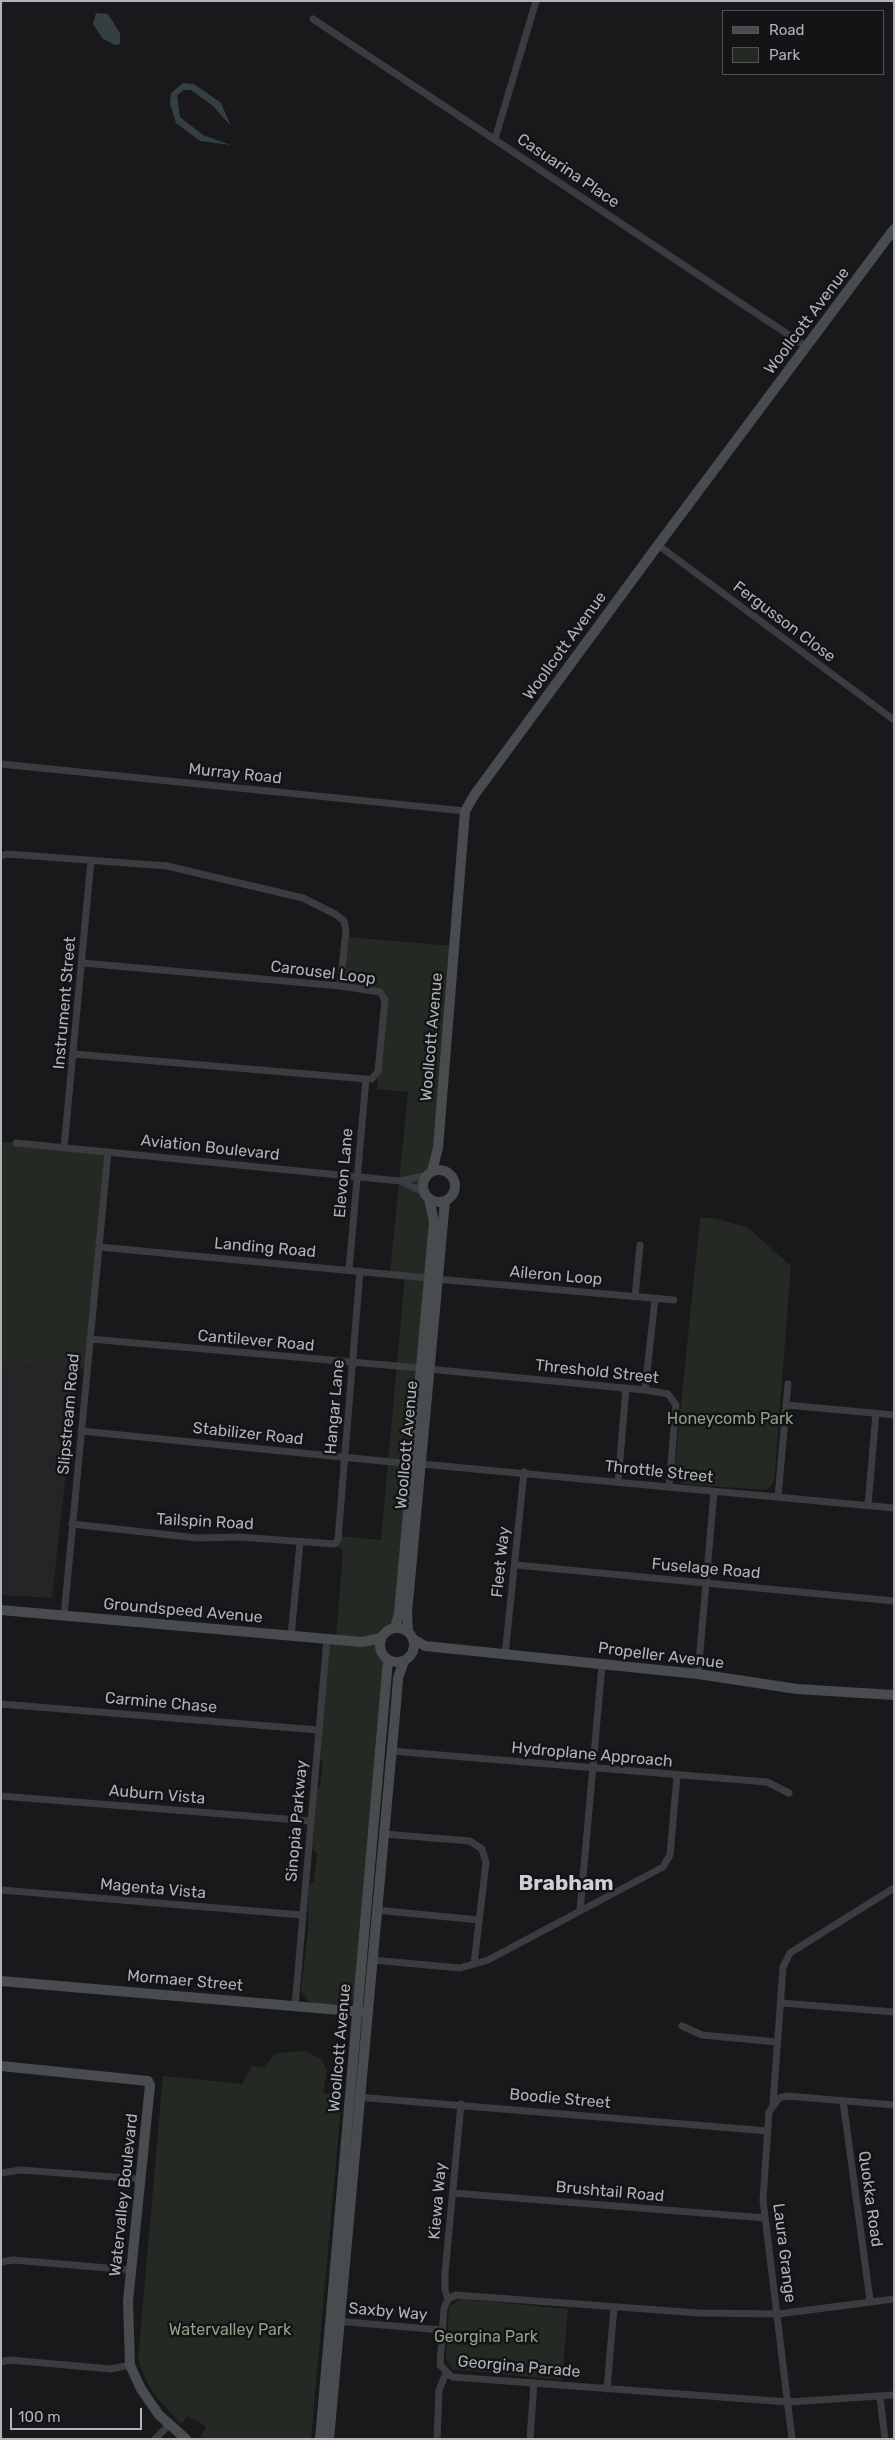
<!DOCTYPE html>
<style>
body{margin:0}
#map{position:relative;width:895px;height:2440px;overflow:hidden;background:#19191b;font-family:Rubik,sans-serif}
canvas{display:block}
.frame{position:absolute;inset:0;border:2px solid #adb3b9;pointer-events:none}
.legend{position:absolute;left:722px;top:10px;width:162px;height:65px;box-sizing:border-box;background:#141416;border:1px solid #515457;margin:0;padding:6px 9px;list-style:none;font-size:15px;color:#adb3b9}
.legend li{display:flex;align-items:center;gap:10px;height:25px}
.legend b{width:25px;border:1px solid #515457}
.scale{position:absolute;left:10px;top:2408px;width:132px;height:22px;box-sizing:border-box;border:2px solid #adb3b9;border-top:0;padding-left:6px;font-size:15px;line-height:18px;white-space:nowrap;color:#adb3b9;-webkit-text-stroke:4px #141416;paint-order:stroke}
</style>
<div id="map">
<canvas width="895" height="2440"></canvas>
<div class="frame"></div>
<ul class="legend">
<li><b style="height:6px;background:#484c4f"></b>Road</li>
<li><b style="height:14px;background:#242a23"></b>Park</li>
</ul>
<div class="scale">100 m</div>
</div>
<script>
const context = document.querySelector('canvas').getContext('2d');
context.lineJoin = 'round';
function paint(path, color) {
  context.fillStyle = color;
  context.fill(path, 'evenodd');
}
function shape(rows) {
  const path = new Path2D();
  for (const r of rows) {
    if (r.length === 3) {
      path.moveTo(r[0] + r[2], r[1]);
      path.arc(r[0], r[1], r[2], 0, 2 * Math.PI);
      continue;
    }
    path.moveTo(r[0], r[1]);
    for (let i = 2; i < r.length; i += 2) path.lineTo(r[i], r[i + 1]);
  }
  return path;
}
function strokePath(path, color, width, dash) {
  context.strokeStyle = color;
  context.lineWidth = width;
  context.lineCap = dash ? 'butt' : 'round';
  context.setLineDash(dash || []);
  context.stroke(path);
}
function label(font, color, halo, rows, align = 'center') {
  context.font = font + ' Rubik,sans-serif';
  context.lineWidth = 5;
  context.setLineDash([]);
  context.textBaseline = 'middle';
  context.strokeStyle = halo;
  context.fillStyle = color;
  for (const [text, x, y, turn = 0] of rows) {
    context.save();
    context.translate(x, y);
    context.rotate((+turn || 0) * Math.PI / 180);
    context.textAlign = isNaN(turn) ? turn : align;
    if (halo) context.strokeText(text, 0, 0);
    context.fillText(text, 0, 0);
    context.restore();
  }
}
const built = shape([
 [1,1359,78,1364,52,1598,1,1595]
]);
const green = shape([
 [347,937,454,946,438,1148,424,1183,433,1220,395,1628,389,1630,381,1638,381,1650,388,1660,356,1996,347,2005,310,2003,301,1991,308,1931,309,1885,314,1881,317,1854,313,1849,317,1790,320,1787,323,1763,320,1759,327,1639,336,1639,343,1551,335,1544,338,1536,381,1540,405,1276,390,1274,408,1092,377,1089,385,1000,383,996,340,986],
 [1,1142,108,1152,87,1369,1,1362],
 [700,1218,713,1218,747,1227,791,1266,774,1482,766,1490,682,1484,674,1474],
 [305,2051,322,2060,327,2071,323,2093,342,2095,311,2439,207,2439,201,2436,206,2426,187,2416,181,2424,158,2399,146,2380,138,2359,163,2076,242,2084,252,2066,264,2067,276,2053],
 [461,2299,568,2309,562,2380,452,2369,446,2358,449,2307]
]);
const water = shape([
 [96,13,108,14,120,33,120,44,114,45,102,38,93,24],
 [183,83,194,84,221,103,231,126,213,106,191,90,184,90,177,95,180,117,203,135,231,145,200,141,176,123,170,104,171,93]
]);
const street = shape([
 [313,19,807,347],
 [495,139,536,1],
 [658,545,894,720],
 [1,764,465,811],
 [1,856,7,854,167,866,303,898,335,914,344,921,346,931,340,986],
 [73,1054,366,1079,372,1079,378,1071,385,1000,380,992,340,986,83,963],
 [16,1143,400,1181,428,1175],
 [64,1148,91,860],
 [400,1181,426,1193],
 [99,1247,428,1278],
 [349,1270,366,1079],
 [436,1279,674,1300],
 [635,1297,640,1245],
 [90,1339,420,1368],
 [428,1369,645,1390,668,1394,676,1405,669,1486],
 [645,1390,655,1299],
 [787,1405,894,1415],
 [81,1431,412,1464],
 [421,1464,894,1508],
 [618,1482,626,1388],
 [778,1497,788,1384],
 [868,1505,876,1413],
 [72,1524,197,1538,239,1537,335,1544,338,1539,360,1271],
 [516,1565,894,1601],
 [64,1616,108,1152],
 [291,1636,300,1543],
 [505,1655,524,1472],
 [698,1674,714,1492],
 [1,1704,318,1730],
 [391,1751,767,1782,789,1793],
 [1,1796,310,1821],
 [384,1834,470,1841,482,1849,486,1863,474,1964],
 [1,1890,302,1915],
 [376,1910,479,1920],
 [580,1911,602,1665],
 [372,1960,460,1968,488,1960,663,1867,670,1855,677,1776],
 [781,2003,894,2012],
 [295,2006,327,1639],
 [682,2026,702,2035,777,2042],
 [357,2097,768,2131],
 [843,2101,870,2300],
 [773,2104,783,1967,790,1953,894,1888],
 [1,2173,21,2170,140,2179],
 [453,2193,765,2218],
 [1,2262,13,2260,131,2270],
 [448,2299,445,2290,445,2273,461,2104],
 [894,2299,778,2314,699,2313,456,2295,448,2299,444,2308,440,2365,452,2377,788,2402,894,2395],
 [335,2321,442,2330],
 [1,2362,10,2360,111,2369,130,2365],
 [607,2389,614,2307],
 [880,2397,885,2439],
 [155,2439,169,2425],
 [437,2439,439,2390,446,2373],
 [530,2439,534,2383],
 [792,2439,763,2200,769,2112,779,2098,787,2096,894,2105]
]);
const secondary = shape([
 [439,1186,16],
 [432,1171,438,1148,465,811,475,794,658,545,894,229],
 [1,1610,362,1642,381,1638],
 [395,1628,399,1613,434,1222,429,1198],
 [397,1645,17],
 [408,1632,407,1613,445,1201],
 [413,1639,425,1646,698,1674,797,1689,894,1695],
 [1,1981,363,2012],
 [1,2066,148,2081,150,2085,128,2301,130,2365,141,2389,159,2415,186,2439],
 [320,2439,388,1660],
 [329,2439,396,1704,398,1678,404,1661]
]);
const streetNames = [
 ["Casuarina Place",568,171,34],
 ["Woollcott Avenue",807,321,-53],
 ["Fergusson Close",784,622,37],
 ["Woollcott Avenue",565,646,-54],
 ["Murray Road",235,774,6],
 ["Carousel Loop",323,973,7],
 ["Instrument Street",65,1003,-85],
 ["Woollcott Avenue",432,1037,-85],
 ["Aviation Boulevard",210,1148,6],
 ["Elevon Lane",344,1173,-85],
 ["Landing Road",265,1248,5],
 ["Aileron Loop",556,1276,5],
 ["Cantilever Road",256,1341,5],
 ["Threshold Street",597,1372,6],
 ["Hangar Lane",335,1407,-85],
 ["Slipstream Road",69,1414,-85],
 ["Stabilizer Road",248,1434,6],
 ["Woollcott Avenue",407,1445,-85],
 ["Throttle Street",659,1472,6],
 ["Tailspin Road",205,1522,3],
 ["Fleet Way",501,1562,-84],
 ["Fuselage Road",706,1569,5],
 ["Groundspeed Avenue",183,1611,5],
 ["Propeller Avenue",661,1656,7],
 ["Carmine Chase",161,1703,5],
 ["Hydroplane Approach",592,1755,5],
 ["Auburn Vista",157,1795,5],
 ["Sinopia Parkway",297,1821,-85],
 ["Magenta Vista",153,1889,5],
 ["Mormaer Street",185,1981,5],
 ["Woollcott Avenue",340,2048,-85],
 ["Boodie Street",560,2099,5],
 ["Brushtail Road",610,2192,5],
 ["Watervalley Boulevard",124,2195,-84],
 ["Quokka Road",870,2199,82],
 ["Kiewa Way",438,2201,-85],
 ["Laura Grange",784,2253,83],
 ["Saxby Way",388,2312,5],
 ["Georgina Parade",519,2367,5]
];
const parkNames = [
 ["Honeycomb Park",730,1419],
 ["Watervalley Park",230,2330],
 ["Georgina Park",486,2337]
];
const districtNames = [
 ["Brabham",566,1884]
];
paint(built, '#252527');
paint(green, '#242a23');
paint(water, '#343f42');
strokePath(street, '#3a3c3f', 7);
strokePath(secondary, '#484c4f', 10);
label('16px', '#adb3b9', '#141416', streetNames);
label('16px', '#8ba286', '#141416', parkNames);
label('bold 21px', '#cdd1d5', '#141416', districtNames);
</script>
